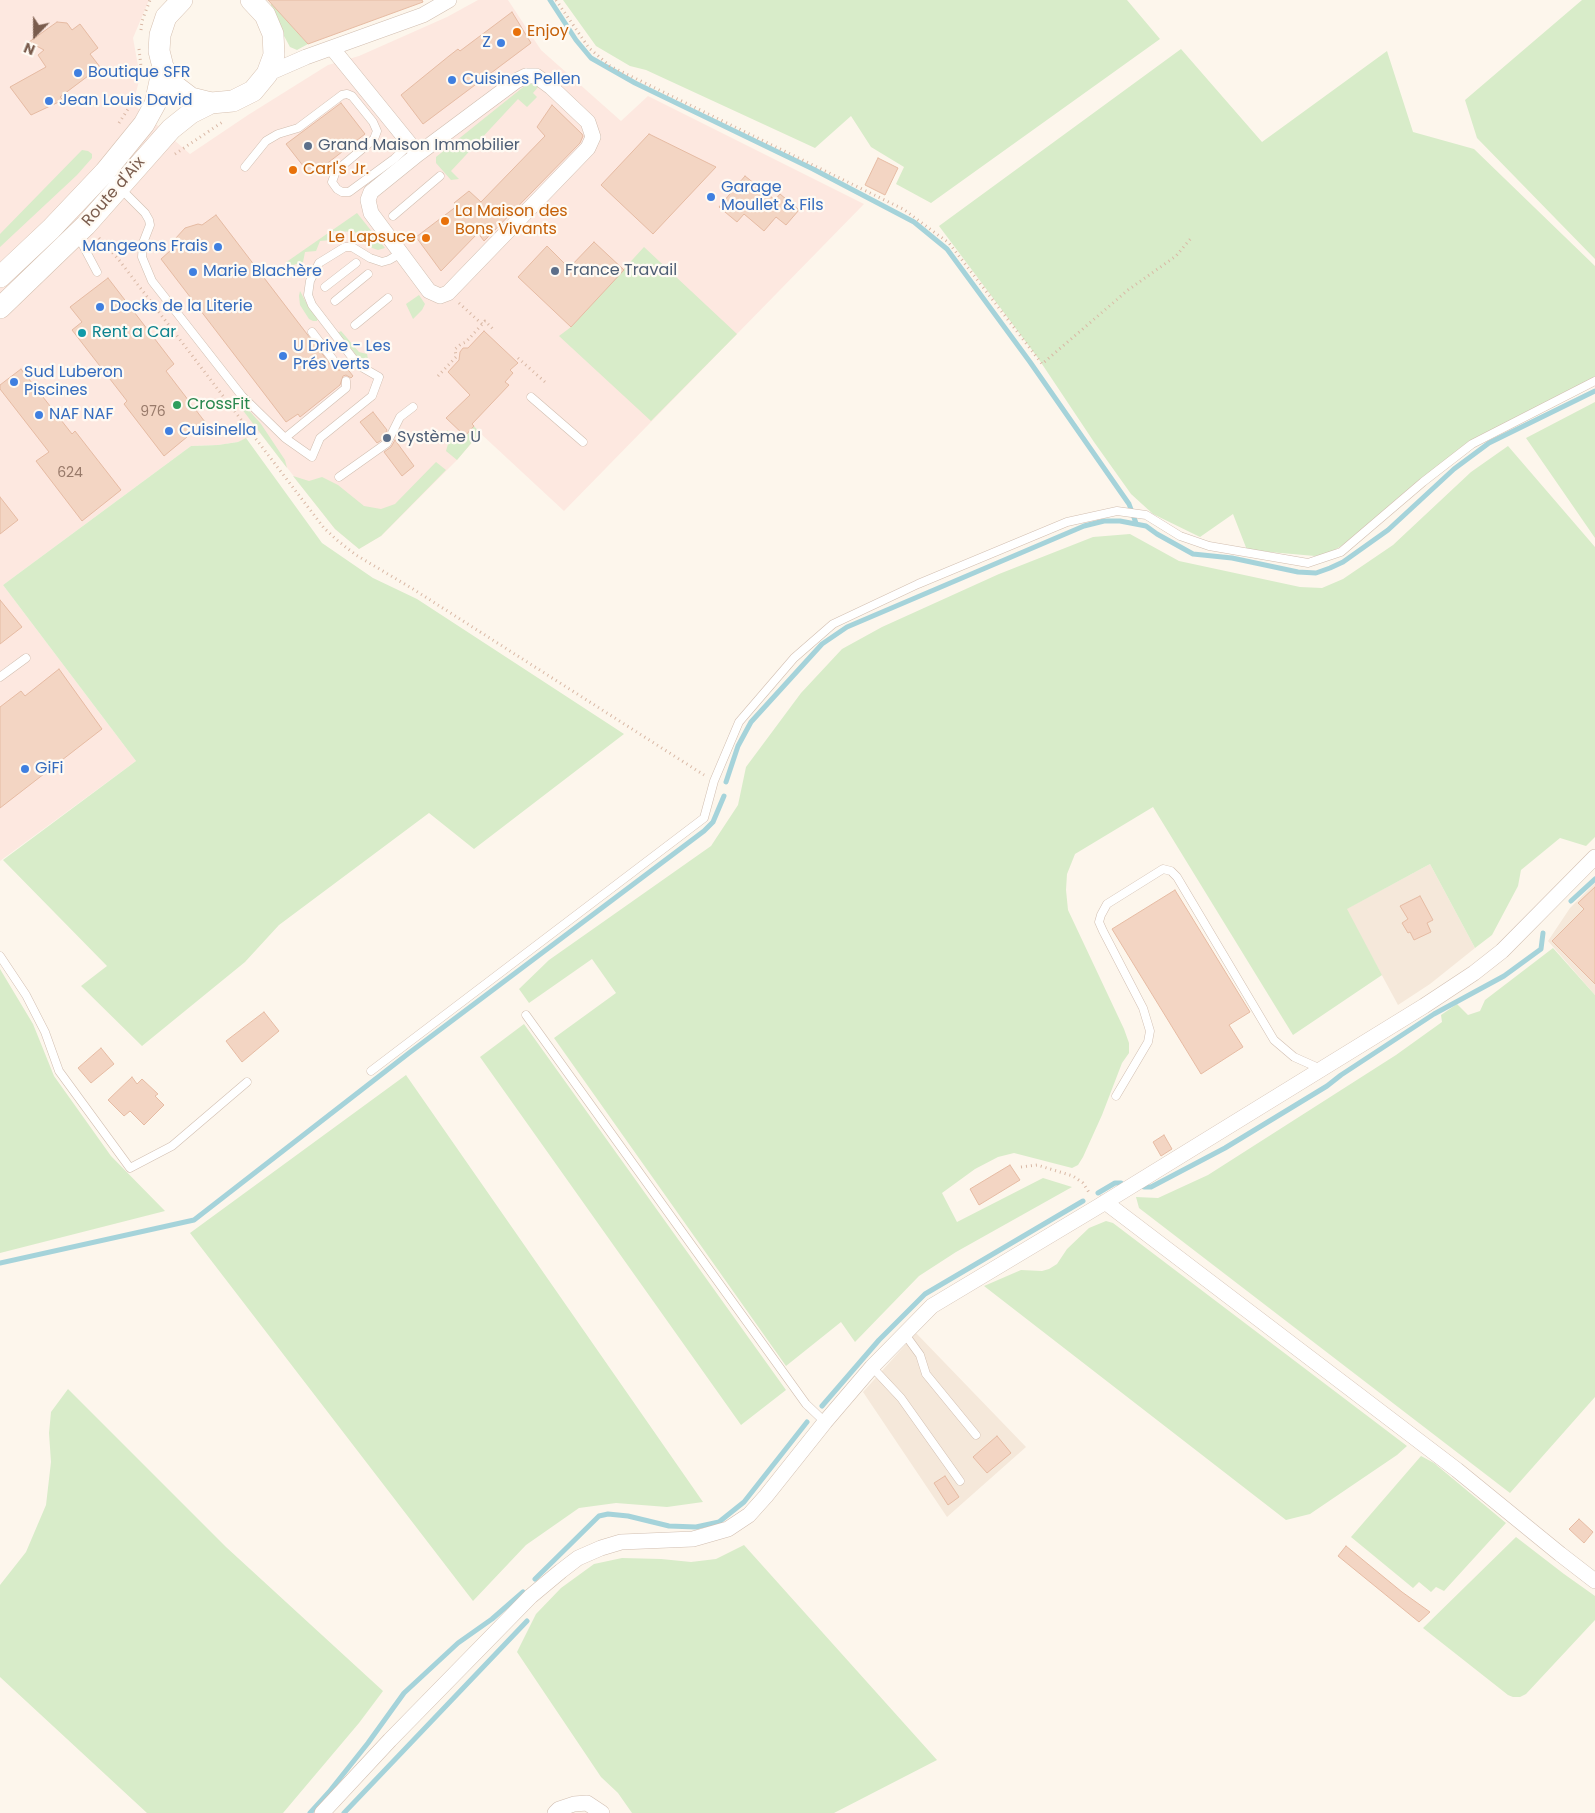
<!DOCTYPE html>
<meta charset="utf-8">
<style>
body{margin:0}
#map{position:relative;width:1595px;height:1813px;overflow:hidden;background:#fdf6ec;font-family:Poppins,sans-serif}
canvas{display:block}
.north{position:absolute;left:10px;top:10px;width:50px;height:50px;-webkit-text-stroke:4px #fffaf3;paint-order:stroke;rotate:202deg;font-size:14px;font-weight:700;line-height:20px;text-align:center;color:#7a5c4d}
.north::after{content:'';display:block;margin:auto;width:18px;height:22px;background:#7a5c4d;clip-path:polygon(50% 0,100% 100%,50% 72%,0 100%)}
</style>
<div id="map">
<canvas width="1595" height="1813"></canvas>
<div class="north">N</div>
</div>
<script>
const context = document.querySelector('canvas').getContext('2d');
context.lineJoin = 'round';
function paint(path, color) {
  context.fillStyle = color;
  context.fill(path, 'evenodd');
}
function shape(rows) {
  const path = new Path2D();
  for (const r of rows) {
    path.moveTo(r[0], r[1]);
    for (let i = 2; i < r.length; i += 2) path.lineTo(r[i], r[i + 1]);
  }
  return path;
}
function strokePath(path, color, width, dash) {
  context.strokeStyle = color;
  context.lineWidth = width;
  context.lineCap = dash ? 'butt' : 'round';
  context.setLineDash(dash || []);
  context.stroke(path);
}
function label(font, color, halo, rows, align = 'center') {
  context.font = font + ' Poppins,sans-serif';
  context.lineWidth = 4.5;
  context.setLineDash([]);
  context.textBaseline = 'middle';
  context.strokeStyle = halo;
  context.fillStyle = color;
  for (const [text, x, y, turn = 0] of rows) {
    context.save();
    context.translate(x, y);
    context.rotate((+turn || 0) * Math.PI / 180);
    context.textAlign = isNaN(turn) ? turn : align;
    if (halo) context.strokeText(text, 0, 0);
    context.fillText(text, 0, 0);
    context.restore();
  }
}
const residential = shape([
 [1430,864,1475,948,1430,984,1398,1005,1346,909],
 [1595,883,1595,995,1548,941,1570,908],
 [916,1333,1026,1447,947,1517,863,1392]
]);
const commercial = shape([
 [0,0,149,0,133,38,140,77,133,104,190,154,248,115,328,65,359,56,447,17,478,0,508,0,541,50,621,121,648,96,864,204,564,511,480,433,457,460,381,536,359,549,335,529,260,433,238,442,218,445,191,446,3,585,136,761,0,861]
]);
const green = shape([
 [271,0,276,0,273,5,308,44,297,50,290,47,271,12],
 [563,0,1127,0,1160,39,931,203,896,184,904,167,871,147,851,116,815,148,646,70,630,66,596,46],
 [1582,0,1595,0,1595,259,1477,138,1465,100],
 [1181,49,1262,142,1387,51,1413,132,1474,149,1595,266,1595,377,1477,438,1350,541,1329,553,1315,556,1247,550,1233,514,1200,537,1153,514,1131,494,1094,442,1038,358,939,226],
 [532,80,538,87,533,93,537,97,527,107,518,99,451,171,459,179,451,180,436,163,436,157],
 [82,150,88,151,92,154,92,158,77,175,0,247,0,234],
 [357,213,385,248,378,250,369,247,355,232,334,231,331,240,320,241,316,251,305,252,303,262,287,267,285,263],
 [644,247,737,334,651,421,559,336,571,327],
 [300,291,308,306,318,316,317,321,313,321,309,319,300,305,299,296],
 [419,295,425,304,422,310,413,319,406,304],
 [341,331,359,352,367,354,368,359,361,361,338,333],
 [235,400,246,407,261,424,285,460,287,468],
 [1595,402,1595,538,1526,438],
 [474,426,480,433,457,460,446,451,448,444,447,430,462,442],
 [246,438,322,543,373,578,417,599,624,734,474,849,429,813,279,925,245,962,142,1046,81,986,107,966,3,860,136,761,3,585,191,446,218,445,238,442],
 [1508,446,1595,547,1595,837,1586,846,1560,838,1521,870,1518,886,1492,935,1475,948,1430,864,1347,909,1382,975,1293,1035,1153,807,1075,854,1067,874,1066,890,1068,910,1124,1029,1129,1043,1129,1053,1122,1063,1102,1115,1083,1157,1078,1165,1072,1168,1014,1153,998,1157,975,1169,942,1193,957,1222,1043,1178,1072,1187,956,1252,919,1276,855,1342,841,1322,786,1366,554,1038,616,993,592,959,529,1003,519,989,549,960,711,846,738,805,746,767,801,693,842,649,882,627,999,574,1093,537,1130,534,1179,561,1300,587,1322,588,1343,579,1393,545,1471,472],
 [436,462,446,470,381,536,359,549,335,529,293,476,309,481,322,477,338,485,364,506,381,509,395,504],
 [1553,948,1595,995,1595,1397,1510,1493,1139,1208,1136,1197,1158,1198,1208,1175,1396,1055,1442,1022,1441,1015,1457,1004,1468,1015,1480,1011,1485,1000],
 [0,969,33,1024,54,1076,111,1156,165,1211,0,1253],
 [524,1024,786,1390,741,1425,480,1057],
 [406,1075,703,1502,667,1507,616,1503,579,1508,526,1545,473,1601,190,1233],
 [1106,1221,1113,1223,1407,1446,1397,1455,1310,1514,1286,1520,984,1286,1021,1270,1042,1271,1049,1269,1057,1264,1067,1249,1089,1228],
 [68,1389,226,1547,383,1691,359,1723,283,1813,147,1813,0,1677,0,1585,26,1552,46,1505,51,1462,49,1433,51,1412],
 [1421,1456,1434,1463,1506,1523,1444,1591,1436,1587,1431,1592,1419,1582,1413,1588,1351,1537],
 [1516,1537,1564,1574,1595,1596,1595,1620,1526,1694,1520,1697,1513,1697,1508,1695,1423,1628],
 [744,1545,937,1760,834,1813,632,1813,618,1793,601,1777,517,1652,536,1614,561,1588,594,1564,622,1558,661,1559,691,1562,716,1559]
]);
const stream = shape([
 [550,0,576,40,591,58,635,83,813,169,914,222,947,249,1030,362,1129,504,1136,523],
 [726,782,738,746,751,722,822,644,847,627,1084,526,1104,521,1120,521,1146,526,1157,534,1193,554,1232,558,1298,572,1316,573,1330,568,1343,562,1388,530,1454,469,1489,443,1595,391],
 [1571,901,1595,879],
 [1144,1187,1151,1187,1225,1148,1327,1086,1341,1075,1434,1014,1504,976,1541,949,1543,933],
 [1098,1193,1115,1183,1121,1183],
 [0,1263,194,1220,409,1053,704,831,713,822,724,796],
 [822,1406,879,1340,925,1294,1083,1201],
 [535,1579,599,1516,608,1514,628,1516,669,1526,696,1527,719,1522,744,1502,807,1422],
 [310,1813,329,1792,368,1743,404,1693,458,1643,492,1619,523,1592],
 [344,1813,527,1621]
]);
const building = shape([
 [268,0,422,0,423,2,308,44,268,0],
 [512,12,531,43,423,124,401,95,449,56,458,49,460,51,512,12],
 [57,22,67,23,72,30,80,24,98,48,90,54,100,67,60,97,63,100,31,115,10,87,46,67,38,55,44,50,29,42,57,22],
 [341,103,365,134,311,176,286,144,341,103],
 [552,105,582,134,583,136,580,143,484,241,478,233,441,271,416,237,457,206,454,203,469,191,481,202,545,136,537,127,552,105],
 [649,134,716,167,653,234,601,185,649,134],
 [878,158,898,168,885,195,865,185,878,158],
 [745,176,775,200,780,194,799,210,786,225,776,217,764,231,744,214,737,222,719,207,745,176],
 [216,215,333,368,335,370,340,370,342,367,342,362,353,376,351,378,346,375,343,376,340,385,300,417,298,414,286,422,161,259,171,250,175,239,185,228,198,224,202,225,216,215],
 [594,242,624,270,571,327,518,277,547,246,569,268,594,242],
 [108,278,174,364,166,371,205,422,164,456,124,404,127,401,72,330,82,322,70,307,108,278],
 [484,331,518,363,510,370,513,373,505,382,509,385,472,424,474,426,465,436,446,418,470,395,448,372,459,360,460,352,463,348,468,348,484,331],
 [21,369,72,434,75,431,121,490,82,521,36,461,49,452,0,389,0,385,21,369],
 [373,412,387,430,383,439,377,443,360,422,373,412],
 [395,440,414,466,402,476,384,452,391,447,395,440],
 [0,497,18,520,0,534,0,497],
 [0,600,22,627,0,644,0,600],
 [59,669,102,729,0,808,0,707,21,691,25,696,59,669],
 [1595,887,1595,984,1552,941,1584,909,1578,903,1595,887],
 [1175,890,1250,1012,1229,1025,1243,1047,1201,1074,1112,929,1175,890],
 [1420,896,1433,920,1427,923,1431,932,1414,940,1410,932,1408,933,1402,923,1408,919,1400,906,1420,896],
 [264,1012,279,1031,242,1062,226,1041,264,1012],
 [101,1048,114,1064,91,1083,78,1068,101,1048],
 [132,1077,137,1084,142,1079,158,1094,155,1096,164,1105,144,1125,130,1111,124,1116,108,1100,132,1077],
 [1164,1135,1172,1149,1161,1156,1153,1142,1164,1135],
 [1010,1165,1020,1180,979,1205,970,1189,1010,1165],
 [997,1436,1011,1453,987,1473,973,1457,997,1436],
 [945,1476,959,1497,948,1505,934,1483,945,1476],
 [1579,1519,1593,1532,1584,1543,1569,1529,1579,1519],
 [1346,1546,1402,1592,1430,1612,1419,1622,1338,1556,1346,1546]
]);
const path = shape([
 [556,0,589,48,610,66,903,209,949,243,1042,364,1128,290,1176,256,1192,237],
 [141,30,142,21,150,0],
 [139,49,142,75],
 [119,123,137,95],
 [175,154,224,121],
 [99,238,119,260,324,528,338,541,356,555,413,589,704,775],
 [459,303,482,324],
 [518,358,545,382],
 [438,376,456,357,455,349,461,344,466,342,485,321,493,329],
 [1021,1167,1037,1165,1073,1176,1083,1183,1090,1194]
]);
const lane = shape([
 [245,167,266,141,278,134,298,128,342,95,347,94,352,96,373,122,377,131,374,139,336,171,332,182,337,189,342,192,349,192,394,159,410,144],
 [120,188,145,213,149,220,150,225,143,243,142,257,152,281,242,396,285,438,312,457,320,438,372,396,379,377,358,365,312,305,308,295,310,281,319,263,345,247,352,247,370,258,382,262,389,260,401,253],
 [393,216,440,176],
 [78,236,97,272],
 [325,287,356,263],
 [335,301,368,274],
 [355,325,388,298],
 [312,332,337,365],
 [531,397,583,442],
 [285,438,346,388,346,381],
 [339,477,387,443,400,417,413,407],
 [0,677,26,658],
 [0,956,26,995,45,1032,59,1071,130,1168,172,1146,247,1082],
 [526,1015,806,1404,825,1422],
 [371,1071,704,818,714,781,739,722,794,658,833,624,918,584,1067,522,1117,511,1146,515,1180,536,1209,546,1308,563,1341,552,1423,482,1472,444,1595,381],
 [1116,1096,1148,1042,1150,1031,1143,1008,1103,931,1099,922,1101,915,1107,904,1163,869,1171,871,1177,877,1274,1040,1294,1057,1321,1069],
 [904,1333,920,1355,926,1374,976,1435],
 [872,1367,901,1398,960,1481]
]);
const street = shape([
 [332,48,418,154],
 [267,74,306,57,423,15,449,0],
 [526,76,536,76,551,87,588,122,593,137,588,148,448,293,440,296,429,291,371,213,368,200,371,192,418,154,516,81,526,76],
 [1105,1202,1457,1470,1560,1554,1595,1581],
 [322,1813,390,1740,531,1596,561,1571,578,1558,601,1548,621,1542,693,1539,728,1529,749,1515,766,1496,825,1422,872,1367,932,1306,1099,1206,1424,1006,1474,973,1502,951,1595,857],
 [555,1813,559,1809,574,1804,587,1803,602,1813]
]);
const secondary = shape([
 [182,0,166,17,160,35,159,51,163,67,174,85,191,98,211,103,233,101,253,91,267,74,274,55,273,34,265,15,251,0],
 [0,277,51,229,105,172,144,124,155,104,163,67],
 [0,308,86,225,171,129,191,113,211,103]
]);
const markers = [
 [517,32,5,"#e8710a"],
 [501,43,5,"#3f7fe0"],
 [78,73,5,"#3f7fe0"],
 [452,80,5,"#3f7fe0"],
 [49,101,5,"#3f7fe0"],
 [308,146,5,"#5c6f8a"],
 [293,170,5,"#e8710a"],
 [711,197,5,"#3f7fe0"],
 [445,221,5,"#e8710a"],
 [426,238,5,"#e8710a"],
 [218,247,5,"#3f7fe0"],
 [555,271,5,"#5c6f8a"],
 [193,272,5,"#3f7fe0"],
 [100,307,5,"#3f7fe0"],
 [82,333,5,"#0f9aa8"],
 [283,356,5,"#3f7fe0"],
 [14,382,5,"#3f7fe0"],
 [177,405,5,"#2e9e5b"],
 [39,415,5,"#3f7fe0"],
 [169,431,5,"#3f7fe0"],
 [387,438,5,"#5c6f8a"],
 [25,769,5,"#3f7fe0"]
];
const numberNames = [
 ["976",153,412],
 ["624",70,473]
];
const foodNames = [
 ["Enjoy",527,32],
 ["Carl's Jr.",303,170],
 ["La Maison des",455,212],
 ["Bons Vivants",455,230],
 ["Le Lapsuce",416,238,"right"]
];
const shopNames = [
 ["Z",491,43,"right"],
 ["Boutique SFR",88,73],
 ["Cuisines Pellen",462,80],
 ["Jean Louis David",59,101],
 ["Garage",721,188],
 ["Moullet & Fils",721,206],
 ["Mangeons Frais",208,247,"right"],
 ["Marie Blachère",203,272],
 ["Docks de la Literie",110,307],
 ["U Drive - Les",293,347],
 ["Prés verts",293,365],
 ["Sud Luberon",24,373],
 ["Piscines",24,391],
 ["NAF NAF",49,415],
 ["Cuisinella",179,431],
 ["GiFi",35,769]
];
const serviceNames = [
 ["Grand Maison Immobilier",318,146],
 ["France Travail",565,271],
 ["Système U",397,438]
];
const streetNames = [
 ["Route d'Aix",114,192,-49]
];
const cultureNames = [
 ["Rent a Car",92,333]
];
const leisureNames = [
 ["CrossFit",187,405]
];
paint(residential, '#f5e8da');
paint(commercial, '#fde8e0');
paint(green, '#d8ecc9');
strokePath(stream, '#a5d3da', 5);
paint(building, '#f3d5c3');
strokePath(building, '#e6bba3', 1);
strokePath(lane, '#d1beb0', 9);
strokePath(street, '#d1beb0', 16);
strokePath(secondary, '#d6c0b0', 22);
strokePath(path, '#d9b8a5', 3, [1, 4]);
strokePath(lane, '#fff', 8);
strokePath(street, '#fff', 15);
strokePath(secondary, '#fff', 21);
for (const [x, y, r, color] of markers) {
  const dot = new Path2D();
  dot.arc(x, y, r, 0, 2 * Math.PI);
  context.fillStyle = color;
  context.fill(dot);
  strokePath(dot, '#fffaf3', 2);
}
label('14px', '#987a6a', null, numberNames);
label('16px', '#c56008', '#fffaf3', foodNames, 'left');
label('16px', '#366cbe', '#fffaf3', shopNames, 'left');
label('16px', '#4e5e75', '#fffaf3', serviceNames, 'left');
label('16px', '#7a5c4d', '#fffaf3', streetNames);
label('16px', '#0d838f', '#fffaf3', cultureNames, 'left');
label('16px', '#27864d', '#fffaf3', leisureNames, 'left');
</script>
